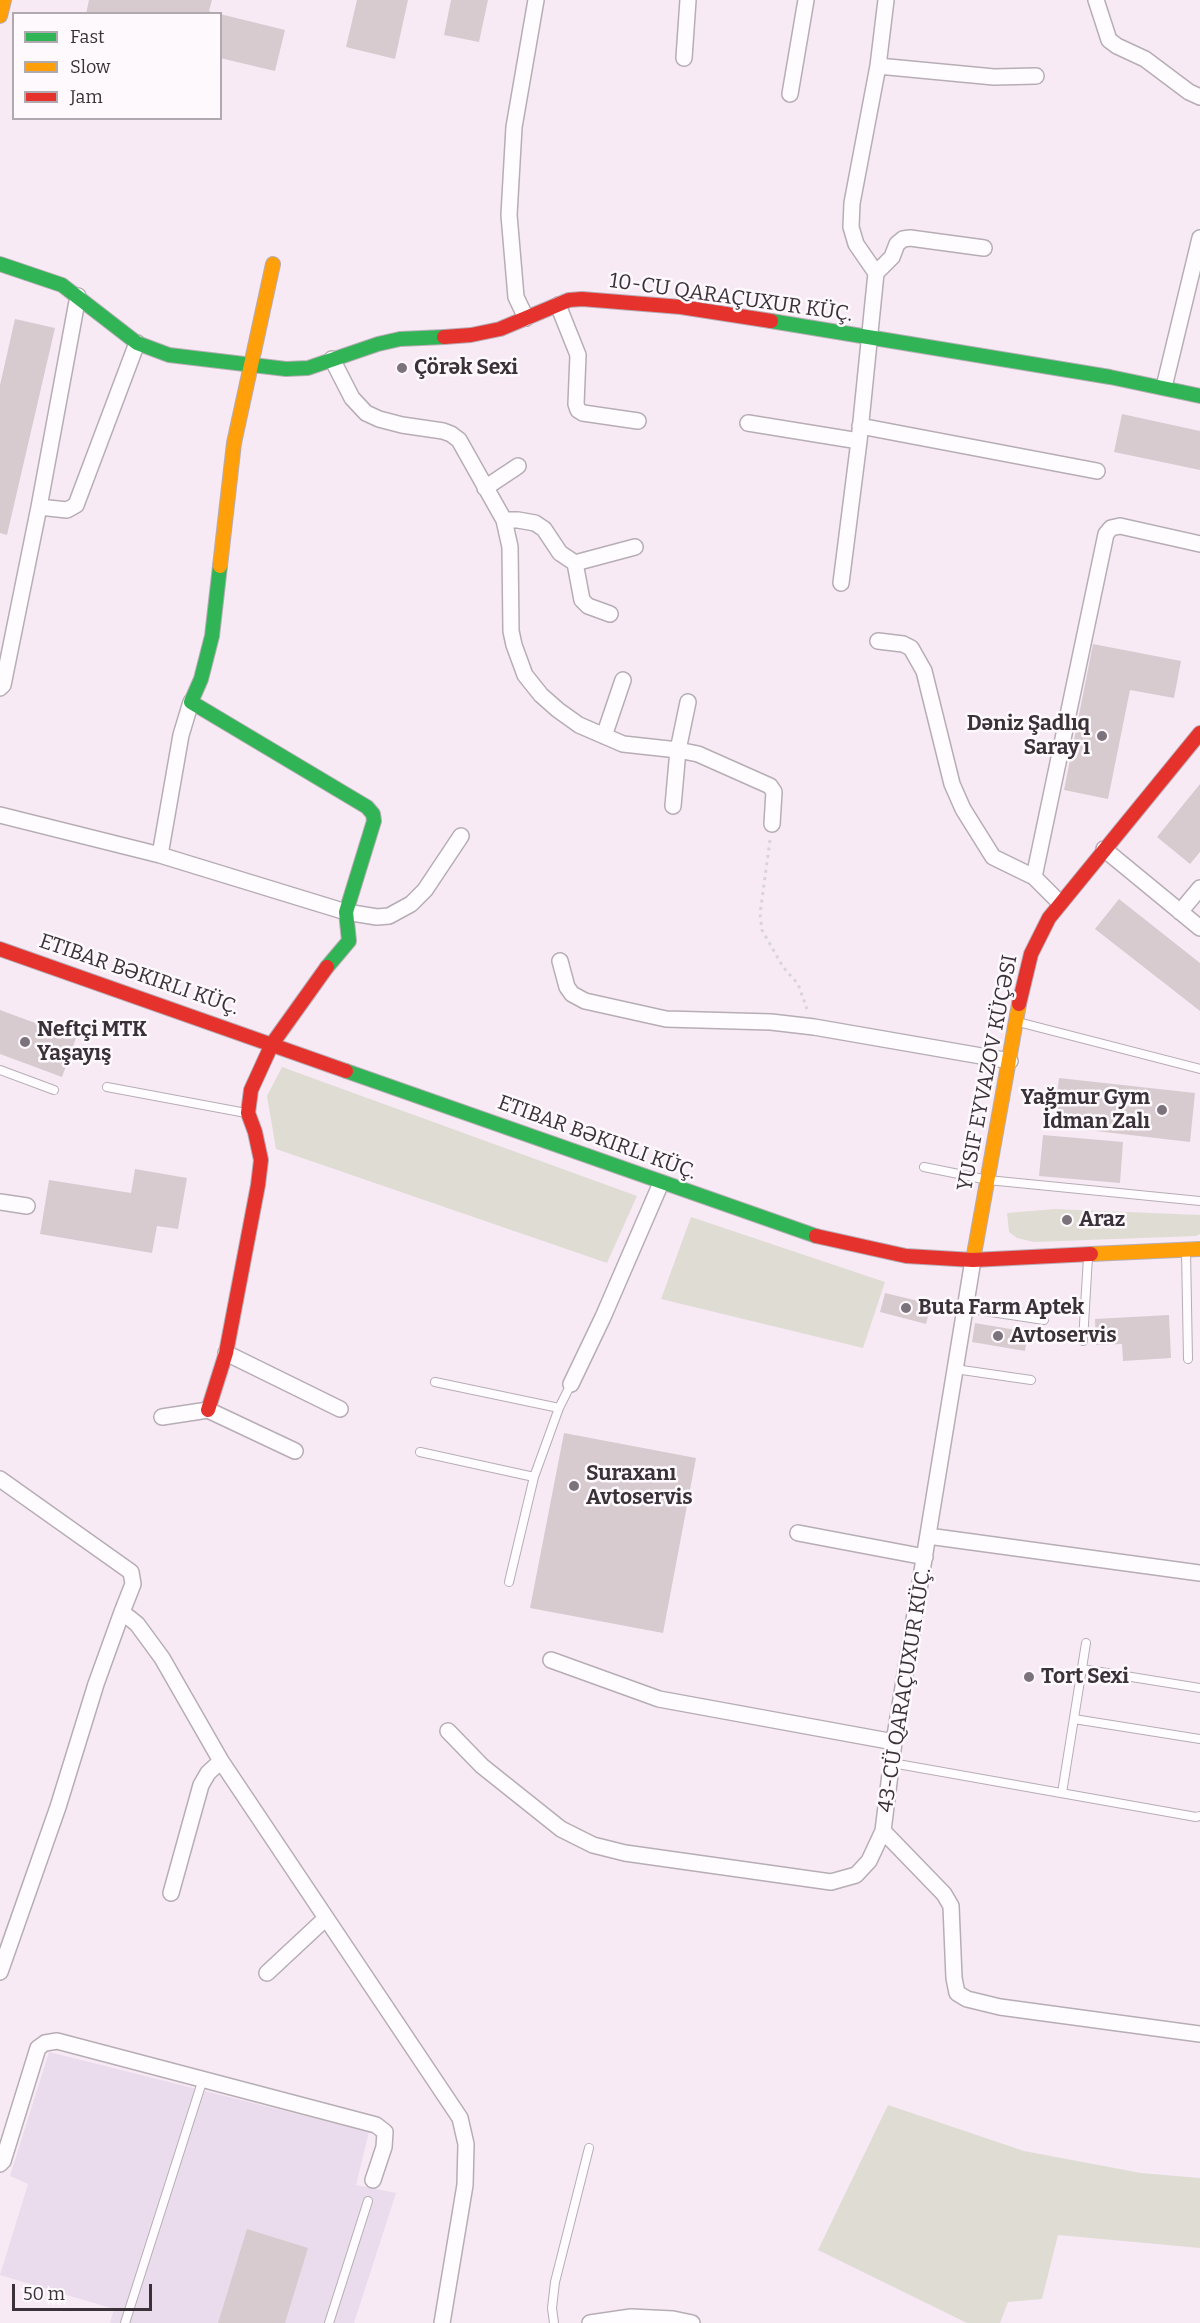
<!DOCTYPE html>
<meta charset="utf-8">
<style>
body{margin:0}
#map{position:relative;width:1200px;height:2323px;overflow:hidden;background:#f7eaf5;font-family:Bitter,serif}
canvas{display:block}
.legend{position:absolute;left:12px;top:12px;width:210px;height:108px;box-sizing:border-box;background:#fef9fd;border:2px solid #b0a9af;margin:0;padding:8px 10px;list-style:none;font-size:18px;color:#3a3139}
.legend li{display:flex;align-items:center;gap:12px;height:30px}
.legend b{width:30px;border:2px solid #b0a9af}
.scale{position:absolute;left:12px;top:2284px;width:140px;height:27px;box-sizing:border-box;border:3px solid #3a3139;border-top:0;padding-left:8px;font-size:18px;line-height:21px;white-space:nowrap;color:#3a3139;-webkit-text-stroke:4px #fef9fd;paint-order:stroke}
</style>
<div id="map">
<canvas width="1200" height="2323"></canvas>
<ul class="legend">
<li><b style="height:8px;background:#30b455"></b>Fast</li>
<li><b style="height:8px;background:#ff9f0a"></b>Slow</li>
<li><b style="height:8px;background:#e5322d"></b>Jam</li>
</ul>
<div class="scale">50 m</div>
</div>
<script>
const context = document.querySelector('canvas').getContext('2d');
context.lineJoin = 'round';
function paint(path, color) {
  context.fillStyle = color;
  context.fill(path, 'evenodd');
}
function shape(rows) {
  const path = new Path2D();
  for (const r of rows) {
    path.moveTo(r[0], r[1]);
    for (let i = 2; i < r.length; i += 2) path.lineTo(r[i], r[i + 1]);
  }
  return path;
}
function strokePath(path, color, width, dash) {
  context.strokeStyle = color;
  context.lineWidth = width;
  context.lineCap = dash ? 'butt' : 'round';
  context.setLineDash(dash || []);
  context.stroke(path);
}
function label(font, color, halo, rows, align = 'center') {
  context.font = font + ' Bitter,serif';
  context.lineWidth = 5;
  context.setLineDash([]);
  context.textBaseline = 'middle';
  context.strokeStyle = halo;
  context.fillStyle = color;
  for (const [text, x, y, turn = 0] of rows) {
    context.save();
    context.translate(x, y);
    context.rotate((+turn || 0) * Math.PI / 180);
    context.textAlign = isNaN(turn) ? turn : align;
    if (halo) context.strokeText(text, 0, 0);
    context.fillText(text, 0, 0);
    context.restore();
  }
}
const industrial = shape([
 [49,2052,369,2132,356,2185,396,2193,354,2323,110,2323,114,2309,0,2275,28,2184,10,2176]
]);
const green = shape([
 [282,1067,637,1196,607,1263,276,1149,267,1096],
 [1055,1209,1200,1215,1200,1234,1196,1236,1034,1242,1017,1238,1009,1232,1007,1213],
 [691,1217,885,1282,863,1348,661,1299],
 [888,2105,1024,2151,1141,2173,1200,2178,1200,2248,1058,2235,1042,2299,1008,2302,1000,2323,967,2323,818,2250]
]);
const building = shape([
 [89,0,212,0,209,11,214,13,86,14],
 [357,0,408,0,395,59,346,47],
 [451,0,488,0,479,42,444,35],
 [220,14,285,30,275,71,220,58],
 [15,319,55,328,7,535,0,533,0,385],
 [1122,414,1200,431,1200,470,1114,452],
 [1093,644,1181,661,1174,698,1130,690,1108,799,1064,790],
 [1200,784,1200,852,1190,864,1157,837],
 [1119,899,1200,963,1200,1011,1095,929],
 [0,1010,76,1038,62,1077,0,1054],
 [1059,1078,1195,1093,1190,1142,1053,1126],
 [1043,1135,1123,1142,1120,1183,1039,1176],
 [135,1169,187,1178,178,1229,157,1226,152,1253,40,1234,49,1180,131,1193],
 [885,1293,931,1304,926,1324,880,1312],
 [1169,1315,1171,1358,1123,1361,1122,1344,1096,1345,1095,1319],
 [975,1323,1028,1332,1025,1351,972,1342],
 [564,1433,696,1458,663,1633,530,1608],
 [247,2229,308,2248,285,2323,218,2323]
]);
const path = shape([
 [770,840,760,914,762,930,783,967,798,984,807,1009]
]);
const lane = shape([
 [1018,1022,1200,1069],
 [0,1070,54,1090],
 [107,1087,246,1113],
 [924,1167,988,1180,1200,1201],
 [1186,1251,1188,1359],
 [965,1308,1044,1320],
 [1083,1341,1088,1257],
 [955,1369,1031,1380],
 [435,1382,559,1408],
 [420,1452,534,1477],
 [509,1582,534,1477,559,1408,571,1384],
 [1082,1669,1200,1688],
 [1074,1719,1200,1739],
 [892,1763,1196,1817,1200,1816],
 [1062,1793,1086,1643],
 [125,2323,203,2079],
 [329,2323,368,2201],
 [554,2323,552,2308,555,2282,589,2148]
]);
const street = shape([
 [1096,0,1109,40,1117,46,1145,59,1189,92,1200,97],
 [684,58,688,0],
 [878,66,994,77,1036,76],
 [790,94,806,0],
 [876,273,892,257,897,244,903,239,910,238,984,248],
 [558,305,578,355,576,404,578,410,583,413,638,421],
 [526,318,516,297,509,215,514,127,536,0],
 [332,359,352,398,366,413,379,419,402,425,443,431,451,434,459,440,504,520,510,547,511,631,514,645,525,675,541,695,558,710,579,725,623,744,678,750,698,754,770,786,774,792,772,824],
 [1164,387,1200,238],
 [748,423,859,441],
 [860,426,1097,471],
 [485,488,518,466],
 [39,507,67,510,76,505,137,343],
 [504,520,518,520,535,523,544,529,560,553,575,563,582,600,588,606,610,614],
 [575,563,635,547],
 [841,583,859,441,876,273,856,244,851,227,852,203,878,66,886,0],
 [878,641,903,644,911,648,924,671,952,784,963,809,993,857,1034,877,1060,903],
 [0,688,3,685,39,507,78,296],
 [604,736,623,680],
 [673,806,678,750,688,702],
 [0,815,160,855,346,912,377,917,389,916,411,904,425,890,461,836],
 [1104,849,1200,928],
 [160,855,181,735,191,702],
 [1034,877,1106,534,1111,528,1120,526,1200,544],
 [1180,912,1200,888],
 [560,961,567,987,572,994,585,1001,666,1019,771,1022,814,1027,1010,1061],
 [0,1202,27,1206],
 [973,1260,894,1742,883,1831,944,1894,951,1906,954,1978,957,1993,967,1999,1000,2007,1200,2034],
 [226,1353,340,1409],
 [571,1384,603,1317,661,1183],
 [162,1417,208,1410,295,1451],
 [0,1479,131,1572,133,1584,122,1612,137,1624,162,1658,221,1761,460,2118,466,2144,465,2185,442,2323],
 [798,1533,925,1557],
 [928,1536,1200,1573],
 [551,1660,659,1699,894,1742],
 [448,1731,482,1766,561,1829,593,1845,625,1853,831,1882,856,1875,869,1861,883,1831],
 [171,1893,201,1785,208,1773,221,1761],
 [0,1972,58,1807,96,1684,122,1612],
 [267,1973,326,1918],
 [0,2164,3,2161,38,2048,45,2043,57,2041,376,2125,385,2132,384,2147,373,2180],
 [590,2323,631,2317,673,2319,692,2323]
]);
const fast = shape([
 [0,264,62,285,137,343,169,355,286,369,308,368,378,344,400,339,444,337],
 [771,321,1110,377,1200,396],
 [220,566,212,636,201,679,191,702,367,807,373,814,374,821,346,912,349,941,327,967],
 [346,1071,816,1236]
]);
const slow = shape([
 [0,16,4,0],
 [220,566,234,443,273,264],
 [1091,1254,1200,1249],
 [973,1260,1019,1004]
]);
const jam = shape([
 [444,337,471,335,500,329,569,300,582,299,681,307,771,321],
 [0,949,346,1071],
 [1019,1004,1031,954,1049,918,1200,733],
 [816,1236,906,1256,973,1260,1091,1254],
 [208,1410,226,1353,258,1185,261,1160,255,1132,248,1113,251,1090,272,1044,327,967]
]);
const markers = [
 [402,368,6,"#7c727b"],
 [1102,736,6,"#7c727b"],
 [25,1042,6,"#7c727b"],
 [1162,1110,6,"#7c727b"],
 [1067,1220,6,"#7c727b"],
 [906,1308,6,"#7c727b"],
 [998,1336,6,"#7c727b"],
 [574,1486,6,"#7c727b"],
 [1029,1677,6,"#7c727b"]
];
const streetNames = [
 ["10-CU QARAÇUXUR KÜÇ.",731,298,8],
 ["ETIBAR BƏKIRLI KÜÇ.",139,975,19],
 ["YUSIF EYVAZOV KÜÇƏSI",988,1073,-79],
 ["ETIBAR BƏKIRLI KÜÇ.",597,1138,20],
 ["43-CÜ QARAÇUXUR KÜÇ.",905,1690,-81]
];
const poiNames = [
 ["Çörək Sexi",414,368],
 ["Dəniz Şadlıq",1090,724,"right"],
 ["Saray ı",1090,748,"right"],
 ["Neftçi MTK",37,1030],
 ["Yaşayış",37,1054],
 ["Yağmur Gym",1150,1098,"right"],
 ["İdman Zalı",1150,1122,"right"],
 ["Araz",1079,1220],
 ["Buta Farm Aptek",918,1308],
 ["Avtoservis",1010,1336],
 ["Suraxanı",586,1474],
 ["Avtoservis",586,1498],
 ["Tort Sexi",1041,1677]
];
paint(industrial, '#eadcec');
paint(green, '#dfdcd4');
paint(building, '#d8cbcf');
strokePath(lane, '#b7adb5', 10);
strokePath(street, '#b7adb5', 18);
strokePath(fast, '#b7adb5', 16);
strokePath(slow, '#b7adb5', 16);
strokePath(jam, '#b7adb5', 16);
strokePath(path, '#d8d4d7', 3, [3, 4.5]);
strokePath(lane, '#fefcfe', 8);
strokePath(street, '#fefcfe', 15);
strokePath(fast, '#30b455', 14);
strokePath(slow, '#ff9f0a', 14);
strokePath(jam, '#e5322d', 14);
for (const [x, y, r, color] of markers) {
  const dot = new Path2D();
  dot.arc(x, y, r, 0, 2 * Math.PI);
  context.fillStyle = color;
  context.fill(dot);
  strokePath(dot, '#fef9fd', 2);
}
label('21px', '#3a3139', '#fef9fd', streetNames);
label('bold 21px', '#3a3139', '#fef9fd', poiNames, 'left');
</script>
